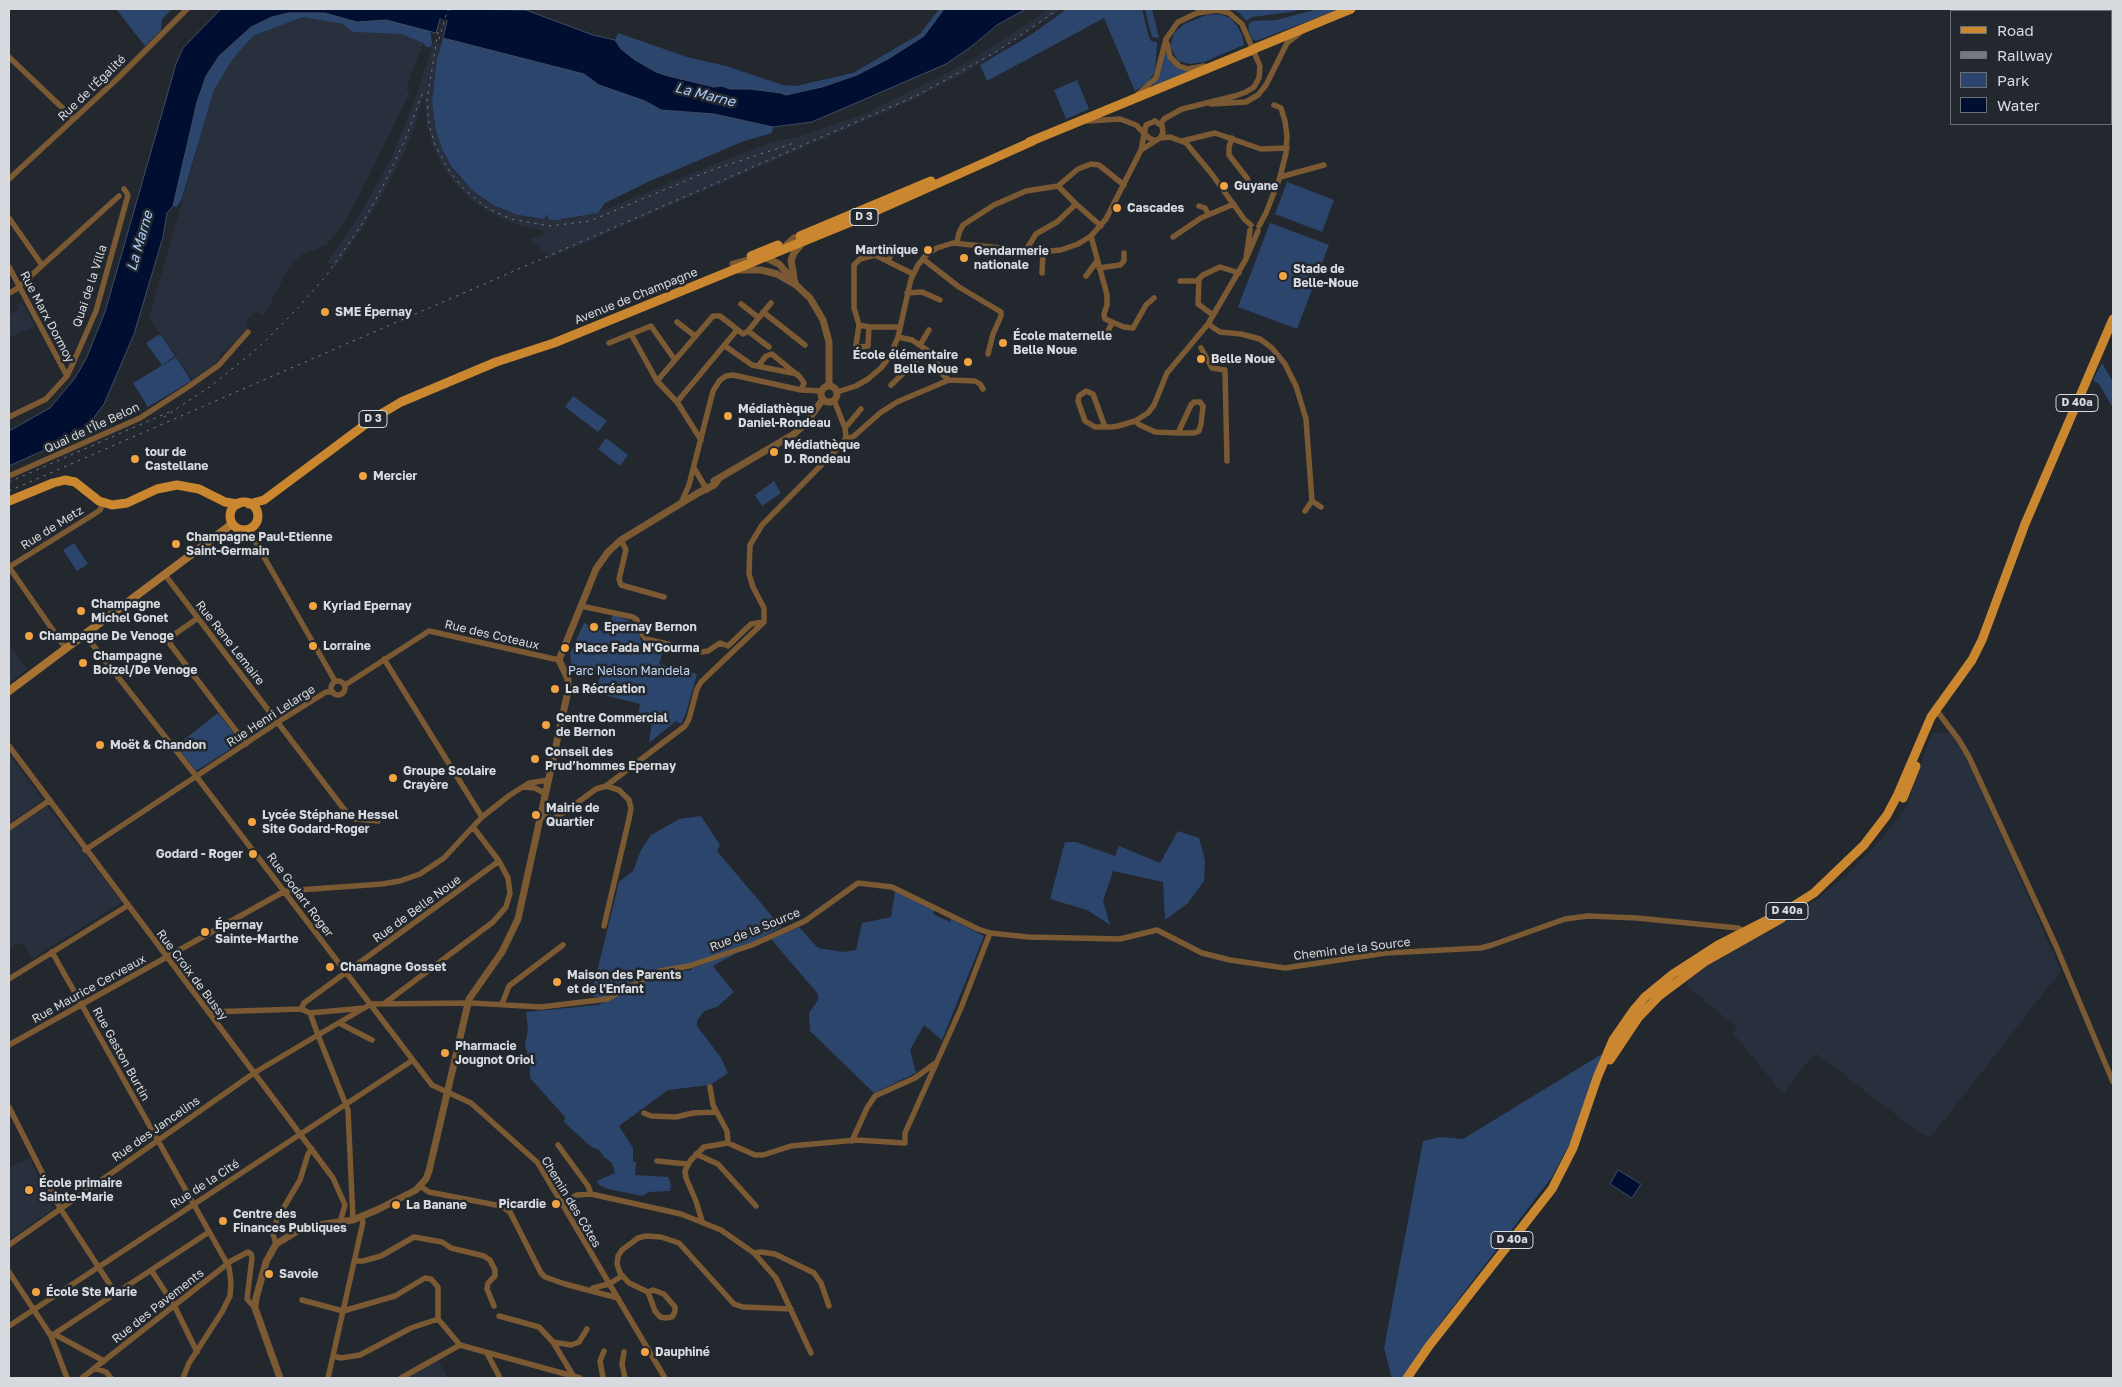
<!DOCTYPE html>
<meta charset="utf-8">
<style>
body{margin:0}
#map{position:relative;width:2122px;height:1387px;overflow:hidden;background:#23282f;font-family:"Golos Text",sans-serif}
canvas{display:block}
.frame{position:absolute;inset:0;border:10px solid #d7dbdf;pointer-events:none}
.legend{position:absolute;left:1950px;top:10px;width:162px;height:115px;box-sizing:border-box;background:#23282f;border:1px solid #6b7075;margin:0;padding:6px 9px;list-style:none;font-size:15px;color:#d7dbdf}
.legend li{display:flex;align-items:center;gap:10px;height:25px}
.legend b{width:25px;border:1px solid #6b7075}
</style>
<div id="map">
<canvas width="2122" height="1387"></canvas>
<div class="frame"></div>
<ul class="legend">
<li><b style="height:6px;background:#cb872f"></b>Road</li>
<li><b style="height:6px;background:#757a80"></b>Railway</li>
<li><b style="height:14px;background:#2b456c"></b>Park</li>
<li><b style="height:14px;background:#000f31"></b>Water</li>
</ul>
</div>
<script>
const context = document.querySelector('canvas').getContext('2d');
context.lineJoin = 'round';
function paint(path, color) {
  context.fillStyle = color;
  context.fill(path, 'evenodd');
}
function shape(rows) {
  const path = new Path2D();
  for (const r of rows) {
    if (r.length === 3) {
      path.moveTo(r[0] + r[2], r[1]);
      path.arc(r[0], r[1], r[2], 0, 2 * Math.PI);
      continue;
    }
    path.moveTo(r[0], r[1]);
    for (let i = 2; i < r.length; i += 2) path.lineTo(r[i], r[i + 1]);
  }
  return path;
}
function strokePath(path, color, width, dash) {
  context.strokeStyle = color;
  context.lineWidth = width;
  context.lineCap = dash ? 'butt' : 'round';
  context.setLineDash(dash || []);
  context.stroke(path);
}
function label(font, color, halo, rows, align = 'center') {
  context.font = font + ' "Golos Text",sans-serif';
  context.lineWidth = 5;
  context.setLineDash([]);
  context.textBaseline = 'middle';
  context.strokeStyle = halo;
  context.fillStyle = color;
  for (const [text, x, y, turn = 0] of rows) {
    context.save();
    context.translate(x, y);
    context.rotate((+turn || 0) * Math.PI / 180);
    context.textAlign = isNaN(turn) ? turn : align;
    if (halo) context.strokeText(text, 0, 0);
    context.fillText(text, 0, 0);
    context.restore();
  }
}
const built = shape([
 [1050,9,1061,9,1018,39,966,72,915,99,550,258,530,239,548,232,515,224,497,216,472,201,453,181,443,167,432,143,427,126,424,96,413,132,398,165,373,212,336,267,327,262,353,226,391,159,410,113,434,42,440,44,433,93,433,112,436,131,446,158,456,174,474,192,502,210,526,217,565,220,598,213,680,178,769,143,801,136,864,114,940,77,976,57],
 [303,17,343,24,352,32,401,34,423,43,406,90,410,92,355,204,340,228,326,245,301,255,288,269,264,316,255,312,245,322,248,327,225,352,222,352,217,362,193,380,149,318,214,90,232,60,253,36],
 [22,302,35,326,9,338,9,315,19,310,16,304],
 [9,643,27,669,9,683],
 [1932,733,1950,733,1966,757,2061,971,1930,1138,1917,1131,1817,1054,1809,1060,1783,1094,1733,1033,1738,1028,1688,987,1687,980,1734,949,1812,903,1847,875,1874,847,1905,809],
 [9,754,43,800,9,823],
 [47,806,122,902,32,959,24,944,14,945,9,949,9,831],
 [29,1158,53,1207,53,1209,9,1240,9,1204,11,1203,9,1199,9,1168],
 [438,1361,446,1373,446,1378,407,1378]
]);
const green = shape([
 [116,9,172,9,162,19,161,30,145,46],
 [939,9,944,9,924,36,888,59,857,75,822,87,786,95,781,93,752,89,729,89,722,86,714,87,668,76,656,72,635,60,621,49,615,40,618,33,687,57,726,66,783,85,796,86,853,73,920,34],
 [1067,9,1142,9,1148,34,1151,41,1157,42,1157,46,1155,72,1147,83,1135,91,1104,18,987,81,980,65,1029,36],
 [1145,9,1152,9,1159,38,1152,37],
 [1228,9,1304,9,1291,12,1252,17,1247,21,1238,12],
 [1318,9,1340,9,1256,41,1252,39,1249,32,1248,25,1252,21,1276,20],
 [305,12,325,13,356,22,386,20,409,25,430,31,432,43,431,47,427,47,423,43,401,34,352,32,343,24,303,17,253,36,232,60,214,90,182,198,177,207,173,206,197,102,206,76,219,56,251,27,272,17,288,13],
 [1219,14,1230,18,1237,26,1242,35,1244,45,1204,62,1190,64,1178,61,1170,47,1174,33,1184,24,1207,15],
 [443,38,584,74,599,85,645,101,661,110,714,114,751,122,773,127,772,133,744,141,650,181,605,203,598,213,557,220,549,220,546,214,545,219,518,215,495,206,473,191,451,166,442,149,436,131,432,103,437,59],
 [1165,51,1170,61,1193,70,1151,88,1158,77],
 [1077,80,1089,109,1066,119,1054,90],
 [1287,182,1334,200,1322,232,1275,214],
 [1270,223,1329,245,1297,329,1238,307],
 [160,334,175,356,162,365,146,343],
 [176,357,191,381,148,407,133,383],
 [2102,363,2113,382,2113,408,2099,384,2093,380],
 [573,396,607,421,598,432,565,407],
 [606,438,628,455,620,466,598,449],
 [774,481,781,493,762,506,755,495],
 [74,543,88,564,77,571,63,550],
 [613,615,636,623,640,639,645,644,645,646,663,651,659,664,697,674,686,713,681,724,676,721,649,743,652,721,637,719,640,704,596,693,600,676,572,669,570,653,584,623,606,633],
 [218,713,238,739,237,745,196,771,176,746],
 [701,816,720,845,717,851,781,927,751,943,695,963,660,969,605,998,591,996,619,882,633,871,641,850,651,835,679,819],
 [1178,831,1199,838,1205,860,1204,881,1188,903,1165,920,1163,882,1113,871,1103,901,1110,925,1087,910,1050,899,1065,842,1076,842,1115,856,1119,846,1160,863],
 [895,891,935,910,933,914,950,922,951,919,984,936,942,1040,924,1025,910,1050,916,1073,874,1093,810,1031,809,1013,818,1000,818,994,771,939,799,927,818,948,844,952,856,950,862,923,891,917],
 [731,954,735,954,713,966,734,992,717,1007,704,1011,697,1021,697,1026,721,1058,728,1073,710,1085,668,1090,619,1126,633,1148,633,1162,636,1162,636,1164,635,1175,668,1177,671,1185,670,1191,649,1192,642,1196,608,1189,599,1185,597,1182,601,1179,615,1173,612,1163,604,1157,599,1150,590,1146,564,1122,565,1117,530,1078,530,1063,525,1045,528,1030,526,1012,598,1005,623,994,660,974,691,970,692,968],
 [1602,1054,1570,1143,1552,1177,1442,1321,1402,1378,1392,1378,1384,1348,1423,1141,1440,1137,1463,1139]
]);
const water = shape([
 [221,9,443,9,436,33,386,20,357,22,325,13,288,13,272,17,251,27,219,56,206,76,197,102,173,206,167,213,163,237,134,334,104,404,90,423,76,436,9,466,9,431,50,408,75,378,86,359,105,312,176,64,183,48,221,9],
 [450,9,526,10,593,35,615,40,621,49,635,60,656,72,668,76,714,87,722,86,730,89,750,89,781,93,786,95,822,87,857,75,888,59,924,36,944,9,1026,9,997,25,972,46,946,64,812,122,773,127,714,114,661,110,645,101,599,85,584,74,443,38,450,9],
 [1618,1170,1641,1184,1632,1198,1610,1184,1618,1170]
]);
const river = shape([
 [421,9,459,18]
]);
const minor = shape([
 [1167,43,1170,57,1179,66,1188,69,1204,66],
 [9,57,74,119],
 [1138,94,1156,78,1166,39,1178,22,1197,13,1218,10,1229,13,1242,24,1260,66,1259,78,1254,87,1246,92,1235,96,1182,109,1164,119,1161,124],
 [1211,104,1246,102,1258,95,1266,85,1287,43,1300,33],
 [1088,121,1120,119,1136,125,1149,138,1154,140],
 [1155,121,1162,126,1163,133,1160,138,1141,150,1146,125,1155,121],
 [1160,138,1170,137,1186,143,1211,173,1244,219,1251,225],
 [1232,138,1229,147,1229,155,1247,178,1251,189],
 [1182,141,1215,133,1261,149,1287,148],
 [1280,177,1324,165],
 [9,179,117,79,187,9],
 [1058,186,1076,204,1101,226],
 [1199,206,1205,208,1208,214],
 [9,218,42,265],
 [1259,226,1266,213,1280,177,1286,153,1287,136,1285,121,1281,108,1274,105],
 [1250,230,1246,259,1258,231],
 [1091,236,1107,295,1107,305,1104,314,1105,319,1124,327,1133,328,1146,305,1154,298],
 [1173,237,1201,218,1234,204],
 [957,242,959,233,963,225,994,205,1026,191,1058,186,1078,169,1091,164,1099,165,1124,185],
 [1026,250,1036,234,1057,222,1076,204],
 [873,254,890,247,893,251,888,261],
 [923,259,959,287,1001,312,1001,316,993,334,988,354],
 [9,267,67,376],
 [1099,268,1120,265,1124,261,1124,253],
 [1042,273,1043,252],
 [1086,276,1097,261],
 [1180,281,1199,281],
 [9,293,15,290,119,196],
 [907,293,922,292,940,300],
 [741,304,759,318],
 [763,312,805,345],
 [1213,315,1198,304,1199,279,1203,275,1220,267,1239,273],
 [677,322,695,336],
 [1208,324,1220,332,1241,334,1260,339,1272,348,1285,364,1296,386,1306,419,1312,501,1321,507],
 [859,325,856,345,859,347,868,346,869,327],
 [900,327,869,327,859,325,854,308,854,265,860,259,875,255,913,274],
 [748,331,771,303],
 [631,334,657,381,677,402,701,440],
 [898,337,912,340,930,352,935,358,942,374,949,380,975,381,980,384,983,389],
 [1105,337,1112,323],
 [609,343,651,326,675,360],
 [920,345,929,330],
 [725,346,752,365,797,374],
 [1201,348,1212,368,1225,370,1227,461],
 [758,366,766,356,772,354,800,377,804,383,801,390],
 [657,381,713,316,720,316,743,334,748,331,769,347],
 [891,385,915,362,924,349],
 [837,392,856,386,868,379,881,368,890,356,898,337,911,279,918,265,926,255,937,248,953,243,1038,252,1061,250,1078,244,1091,236,1106,219,1141,150],
 [677,402,737,330],
 [9,417,46,399,67,376,74,361,96,311,128,195,124,189],
 [1135,421,1140,425,1155,432,1178,433,1194,433,1199,431,1201,424,1203,406,1200,402,1194,402,1191,405,1178,433],
 [1105,427,1093,394,1086,391,1079,396,1078,401,1085,421,1095,427,1112,427,1118,426,1135,421,1148,413,1154,405,1167,373,1208,324,1246,259],
 [845,428,861,409],
 [845,440,854,436,880,413,897,402,949,380],
 [694,468,707,490],
 [9,476,140,418,188,387,219,365,248,332],
 [681,503,689,485,713,391,720,380,726,376,733,375,801,390,822,391],
 [1305,511,1312,501],
 [248,529,335,681],
 [621,540,626,550,619,579,621,585,664,597],
 [9,567,91,516,100,510,103,503],
 [9,567,66,649],
 [165,575,350,817,355,819,378,821],
 [581,606,633,617,637,620,642,634,646,639,701,652,708,651,720,643,728,646,751,624,764,622],
 [198,618,172,636,170,644,246,744],
 [85,635,196,776,432,1085,471,1103,538,1163,665,1378],
 [384,659,482,817],
 [338,688,7],
 [345,685,429,631,559,660],
 [1937,711,1959,740,1969,757,2056,946,2113,1082],
 [9,746,333,1178,345,1205,340,1222],
 [606,786,685,726,689,719,697,689,701,682,764,622,764,608,753,587,749,574,750,545,762,525,844,442,846,436,845,428,834,400],
 [523,787,535,788,546,794],
 [566,811,596,789,606,786,619,790,629,800,631,808,629,819,604,926],
 [541,816,554,818,566,811,543,806],
 [9,828,50,800],
 [85,850,278,722,326,692,333,692],
 [52,952,229,1267,231,1282,230,1296,222,1312,189,1363,183,1378],
 [9,979,127,906],
 [385,1003,493,922,506,907,510,893,508,878,499,861,473,827],
 [502,1004,509,986,563,945],
 [301,1009,304,1003,499,861],
 [208,1012,301,1009,310,1013,364,1008],
 [310,1013,318,1035,371,1004,472,1003,541,1007,607,999,660,971,689,966,752,945,805,921,858,883,892,887,978,929,990,933,1028,937,1120,939,1157,930,1202,953,1230,960,1285,968,1386,953,1481,948,1492,945,1565,919,1588,916,1637,918,1738,928,1744,931],
 [339,1023,372,1040],
 [9,1045,285,891,382,884,400,881,420,874,444,858,482,817,510,795,529,783,549,780],
 [710,1087,713,1105,727,1131,728,1143],
 [9,1107,60,1208,116,1294],
 [644,1113,651,1116,676,1117,693,1113,716,1112],
 [852,1141,867,1108,875,1096,915,1078,934,1064],
 [558,1145,588,1186,591,1194],
 [696,1154,718,1164,756,1206],
 [657,1161,687,1164],
 [420,1186,429,1192,501,1206,510,1212,541,1273,545,1277,565,1284,618,1298],
 [561,1204,577,1195,591,1194,681,1214,721,1230,754,1253,776,1278,811,1353],
 [702,1221,696,1201,686,1178,685,1171,690,1161,704,1147,728,1143,755,1155,763,1155,791,1146,856,1140,905,1143,905,1133,961,1008,990,933],
 [276,1244,273,1234,277,1219,300,1180,308,1154,312,1149],
 [9,1245,254,1073,318,1035,348,1110,353,1220],
 [754,1253,761,1252,775,1254,814,1273,821,1283,829,1306],
 [355,1261,363,1261,381,1256,414,1237,442,1242,451,1248,484,1256,490,1260,495,1270,495,1276,488,1283,487,1289,494,1306],
 [151,1270,174,1305,197,1352],
 [9,1272,51,1336,67,1378],
 [593,1288,609,1284,622,1276],
 [648,1292,655,1311,660,1317,666,1318,672,1317,675,1312,675,1307,664,1294,653,1290,648,1292,629,1283,620,1273,617,1264,618,1256,622,1250,638,1238,646,1236,661,1237,679,1243,734,1304,743,1307,791,1309],
 [302,1300,343,1311,395,1296,425,1278,431,1279,438,1287,438,1319,460,1345],
 [499,1316,539,1327,553,1342,574,1377],
 [9,1326,413,1060],
 [54,1334,104,1361],
 [51,1336,209,1232],
 [553,1342,571,1345,579,1342,587,1329],
 [460,1345,580,1378],
 [624,1352,622,1364,625,1378],
 [487,1353,500,1378],
 [333,1356,341,1358,360,1355,411,1328,438,1319],
 [95,1368,106,1372,111,1378],
 [82,1378,231,1261,248,1252,251,1254,252,1258,247,1299,255,1308],
 [328,1378,363,1222,361,1218],
 [401,1378,460,1345],
 [603,1378,600,1361,604,1351]
]);
const tertiary = shape([
 [782,249,794,238],
 [764,257,779,264,795,282],
 [733,264,751,259],
 [738,270,761,270,777,274,796,285,810,298,823,320,829,342,829,386],
 [794,277,791,260,794,253,803,242],
 [829,394,8],
 [714,481,794,434,806,423,823,399],
 [280,1378,255,1308,256,1298,266,1262,276,1244,304,1227,353,1220,379,1209,416,1190,426,1179,429,1171,469,999,502,952,518,919,568,691,568,679,559,660,596,569,608,552,621,540,698,493,714,485,718,480]
]);
const secondary = shape([
 [9,691,232,524]
]);
const primary = shape([
 [1256,48,1351,9],
 [1029,142,1250,51],
 [800,236,931,181],
 [751,256,778,245],
 [9,501,53,483,65,480,75,482,99,501,112,505,127,503,157,489,177,485,199,489,225,502,238,504],
 [244,516,14],
 [249,504,264,500,374,418,401,402,496,362,554,343,635,310,858,219,1033,141],
 [1903,798,1916,766],
 [1610,1060,1638,1018,1659,996,1706,961,1782,918],
 [1407,1378,1429,1346,1552,1189,1573,1148,1597,1078,1613,1040,1633,1011,1645,997,1673,974,1718,945,1787,910,1814,893,1864,845,1887,815,1898,794,1931,717,1972,660,1982,640,2025,524,2113,319]
]);
const rail = shape([
 [438,32,427,100,429,124,435,145,450,172,465,190,487,208,511,219,550,226,590,221,709,171,794,143],
 [439,39,448,9],
 [164,417,211,386,259,347,295,311,326,276,362,224,385,182,405,140,424,89],
 [9,482,169,412],
 [9,491,918,95,996,52,1059,9]
]);
const primaryBridge = shape([
 [1250,51,1256,48]
]);
const markers = [
 [1224,186,5,"#f3a442"],
 [1117,208,5,"#f3a442"],
 [928,250,5,"#f3a442"],
 [964,258,5,"#f3a442"],
 [1283,276,5,"#f3a442"],
 [325,312,5,"#f3a442"],
 [1003,343,5,"#f3a442"],
 [1201,359,5,"#f3a442"],
 [968,362,5,"#f3a442"],
 [728,416,5,"#f3a442"],
 [774,452,5,"#f3a442"],
 [135,459,5,"#f3a442"],
 [363,476,5,"#f3a442"],
 [176,544,5,"#f3a442"],
 [313,606,5,"#f3a442"],
 [81,611,5,"#f3a442"],
 [594,627,5,"#f3a442"],
 [29,636,5,"#f3a442"],
 [313,646,5,"#f3a442"],
 [565,648,5,"#f3a442"],
 [83,663,5,"#f3a442"],
 [555,689,5,"#f3a442"],
 [546,725,5,"#f3a442"],
 [100,745,5,"#f3a442"],
 [535,759,5,"#f3a442"],
 [393,778,5,"#f3a442"],
 [536,815,5,"#f3a442"],
 [252,822,5,"#f3a442"],
 [253,854,5,"#f3a442"],
 [205,932,5,"#f3a442"],
 [330,967,5,"#f3a442"],
 [557,982,5,"#f3a442"],
 [445,1053,5,"#f3a442"],
 [29,1190,5,"#f3a442"],
 [556,1204,5,"#f3a442"],
 [396,1205,5,"#f3a442"],
 [223,1221,5,"#f3a442"],
 [269,1274,5,"#f3a442"],
 [36,1292,5,"#f3a442"],
 [645,1352,5,"#f3a442"]
];
const shields = [
 [864,217,28],
 [2077,403,42],
 [373,419,28],
 [1787,911,42],
 [1512,1240,42]
];
const shieldNames = [
 ["D 3",864,217],
 ["D 40a",2077,403],
 ["D 3",373,419],
 ["D 40a",1787,911],
 ["D 40a",1512,1240]
];
const streetNames = [
 ["Rue de l'Égalité",92,88,-44],
 ["Quai de la Villa",90,286,-72],
 ["Avenue de Champagne",636,296,-22],
 ["Rue Marx Dormoy",47,317,62],
 ["Quai de l'Île Belon",92,428,-25],
 ["Rue de Metz",52,528,-32],
 ["Rue des Coteaux",492,635,13],
 ["Rue Rene Lemaire",230,643,52],
 ["Rue Henri Lelarge",271,716,-33],
 ["Rue Godart Roger",300,895,53],
 ["Rue de Belle Noue",417,909,-36],
 ["Rue de la Source",755,930,-22],
 ["Chemin de la Source",1352,949,-7],
 ["Rue Croix de Bussy",192,975,53],
 ["Rue Maurice Cerveaux",89,989,-29],
 ["Rue Gaston Burtin",121,1054,61],
 ["Rue des Jancelins",156,1129,-35],
 ["Rue de la Cité",205,1184,-33],
 ["Chemin des Côtes",571,1202,59],
 ["Rue des Pavements",158,1306,-38]
];
const poiNames = [
 ["Guyane",1234,186],
 ["Cascades",1127,208],
 ["Martinique",918,250,"right"],
 ["Gendarmerie",974,251],
 ["nationale",974,265],
 ["Stade de",1293,269],
 ["Belle-Noue",1293,283],
 ["SME Épernay",335,312],
 ["École maternelle",1013,336],
 ["Belle Noue",1013,350],
 ["École élémentaire",958,355,"right"],
 ["Belle Noue",958,369,"right"],
 ["Belle Noue",1211,359],
 ["Médiathèque",738,409],
 ["Daniel-Rondeau",738,423],
 ["Médiathèque",784,445],
 ["D. Rondeau",784,459],
 ["tour de",145,452],
 ["Castellane",145,466],
 ["Mercier",373,476],
 ["Champagne Paul-Etienne",186,537],
 ["Saint-Germain",186,551],
 ["Champagne",91,604],
 ["Michel Gonet",91,618],
 ["Kyriad Epernay",323,606],
 ["Epernay Bernon",604,627],
 ["Champagne De Venoge",39,636],
 ["Lorraine",323,646],
 ["Place Fada N'Gourma",575,648],
 ["Champagne",93,656],
 ["Boizel/De Venoge",93,670],
 ["La Récréation",565,689],
 ["Centre Commercial",556,718],
 ["de Bernon",556,732],
 ["Moёt & Chandon",110,745],
 ["Conseil des",545,752],
 ["Prud’hommes Epernay",545,766],
 ["Groupe Scolaire",403,771],
 ["Crayère",403,785],
 ["Mairie de",546,808],
 ["Quartier",546,822],
 ["Lycée Stéphane Hessel",262,815],
 ["Site Godard-Roger",262,829],
 ["Godard - Roger",243,854,"right"],
 ["Épernay",215,925],
 ["Sainte-Marthe",215,939],
 ["Chamagne Gosset",340,967],
 ["Maison des Parents",567,975],
 ["et de l'Enfant",567,989],
 ["Pharmacie",455,1046],
 ["Jougnot Oriol",455,1060],
 ["École primaire",39,1183],
 ["Sainte-Marie",39,1197],
 ["Picardie",546,1204,"right"],
 ["La Banane",406,1205],
 ["Centre des",233,1214],
 ["Finances Publiques",233,1228],
 ["Savoie",279,1274],
 ["École Ste Marie",46,1292],
 ["Dauphiné",655,1352]
];
const parkNames = [
 ["Parc Nelson Mandela",629,671]
];
const waterNames = [
 ["La Marne",705,95,14],
 ["La Marne",140,241,-74]
];
paint(built, '#27303c');
paint(green, '#2b456c');
paint(water, '#000f31');
strokePath(water, '#404c65', 1);
strokePath(river, '#000f31', 9);
strokePath(minor, '#7a5933', 5.5);
strokePath(tertiary, '#7a5933', 7);
strokePath(secondary, '#a87333', 8);
strokePath(primary, '#cb872f', 9);
strokePath(rail, '#757a80', 1, [2.5, 5]);
strokePath(primaryBridge, '#cb872f', 9);
for (const [x, y, r, color] of markers) {
  const dot = new Path2D();
  dot.arc(x, y, r, 0, 2 * Math.PI);
  context.fillStyle = color;
  context.fill(dot);
  strokePath(dot, '#23282f', 2);
}
for (const [x, y, w] of shields) {
  const box = new Path2D();
  box.roundRect(x - w / 2, y - 8.5, w, 17, 4);
  context.fillStyle = '#23282f';
  context.fill(box);
  strokePath(box, '#d7dbdf', 1);
}
label('bold 11px', '#d7dbdf', null, shieldNames);
label('12px', '#d7dbdf', '#23282f', streetNames);
label('bold 12px', '#d7dbdf', '#23282f', poiNames, 'left');
label('12px', '#c4d9f8', '#23282f', parkNames);
label('italic 14px', '#abcbf9', '#23282f', waterNames);
</script>
